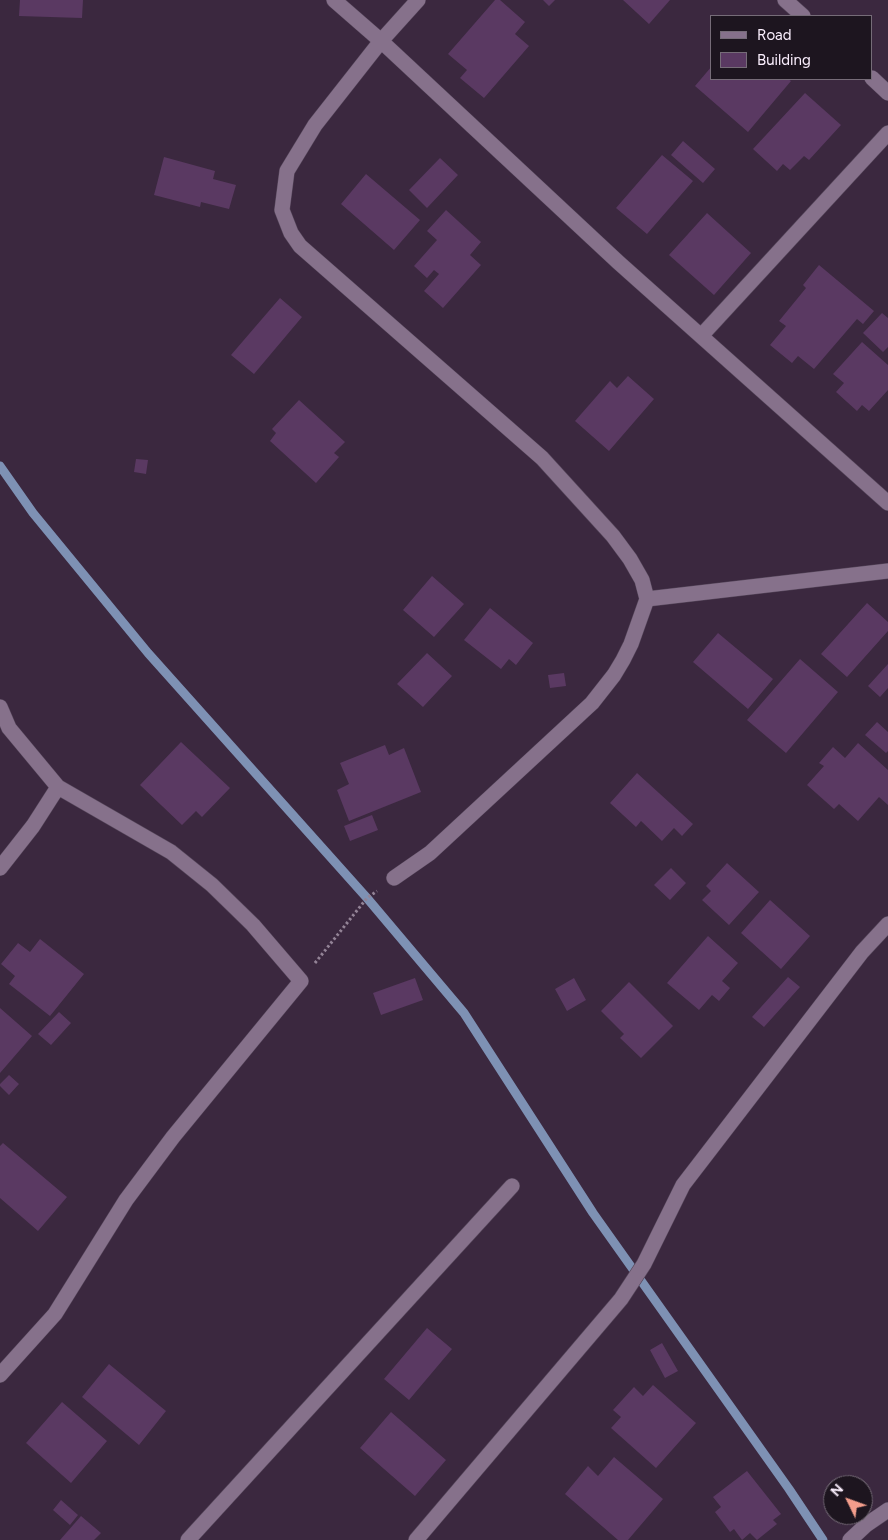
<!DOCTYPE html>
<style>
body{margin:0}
#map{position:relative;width:888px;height:1540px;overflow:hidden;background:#3b283f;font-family:Figtree,sans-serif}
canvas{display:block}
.legend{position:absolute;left:710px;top:15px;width:162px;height:65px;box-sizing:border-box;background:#1d151f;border:1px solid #766c78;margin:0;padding:6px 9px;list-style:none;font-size:15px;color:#fbeffe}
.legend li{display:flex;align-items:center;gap:10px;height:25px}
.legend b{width:25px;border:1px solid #766c78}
.north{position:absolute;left:823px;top:1475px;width:50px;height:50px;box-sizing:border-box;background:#1d151f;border:1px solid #766c78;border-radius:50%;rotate:312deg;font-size:14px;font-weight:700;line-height:20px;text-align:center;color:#fbeffe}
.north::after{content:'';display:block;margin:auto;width:18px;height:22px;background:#f49d8c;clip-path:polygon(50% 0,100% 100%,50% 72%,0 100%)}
</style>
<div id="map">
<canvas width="888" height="1540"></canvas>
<ul class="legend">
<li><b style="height:6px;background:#86718b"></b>Road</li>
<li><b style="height:14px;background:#5a3962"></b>Building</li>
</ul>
<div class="north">N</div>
</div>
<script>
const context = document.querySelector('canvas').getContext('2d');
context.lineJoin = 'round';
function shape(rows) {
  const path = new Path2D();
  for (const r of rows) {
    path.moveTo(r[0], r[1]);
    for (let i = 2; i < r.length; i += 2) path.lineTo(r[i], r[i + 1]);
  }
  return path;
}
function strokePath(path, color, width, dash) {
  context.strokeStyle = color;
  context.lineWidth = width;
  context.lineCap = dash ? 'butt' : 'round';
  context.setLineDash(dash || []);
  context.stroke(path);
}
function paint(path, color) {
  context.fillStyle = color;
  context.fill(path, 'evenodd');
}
const stream = shape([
 [0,466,33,513,148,653,367,898,464,1013,593,1213,789,1489,823,1540]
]);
const building = shape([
 [20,0,83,0,82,18,19,16],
 [495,0,500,0,525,22,515,34,529,46,484,98,460,78,467,70,448,54],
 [543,0,555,0,549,6],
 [623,0,670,0,649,24],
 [712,66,712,79,788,79,791,81,748,132,695,86],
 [805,93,841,125,809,160,804,156,790,170,783,164,777,171,753,149],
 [683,141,715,169,703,183,671,155],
 [662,155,693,181,647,234,616,208],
 [164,157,215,171,213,179,236,185,229,209,201,202,200,207,154,195],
 [440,158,458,175,427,208,409,190],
 [366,174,420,220,394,250,341,204],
 [446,210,481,242,470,255,481,265,443,308,424,291,439,274,434,270,427,278,414,266,437,240,427,231],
 [707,213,751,253,714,295,669,255],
 [819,265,874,311,863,324,857,319,814,369,798,356,792,363,770,345,786,326,779,321,806,288,803,285],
 [280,298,302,317,254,374,231,355],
 [882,313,888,318,888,347,883,352,863,333],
 [862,342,888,365,888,390,869,411,862,405,857,411,836,392,844,383,833,374],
 [628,376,654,399,609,451,575,421,610,381,617,388],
 [299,400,345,442,334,453,339,457,316,483,270,441,276,433,272,429],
 [136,459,148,460,146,474,134,472],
 [432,576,464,604,434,637,403,610],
 [867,603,888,622,888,631,847,677,821,654],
 [490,608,533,643,516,665,509,659,501,669,464,640],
 [718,633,773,679,748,709,693,662],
 [427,653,452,676,423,707,397,684],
 [800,659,838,692,786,753,747,720],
 [888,664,888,688,880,697,868,686],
 [564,673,566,686,550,688,548,675],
 [877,722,888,732,888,751,886,753,865,735],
 [181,742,230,788,202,817,196,811,182,825,140,785],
 [858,743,888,770,888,805,879,797,858,821,839,804,834,809,807,785,824,766,819,763,833,747,845,758],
 [385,745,389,755,404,748,421,792,349,821,337,790,349,784,340,763],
 [637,773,693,824,682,836,674,828,662,841,641,821,636,827,610,803],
 [372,815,378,830,350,841,344,826],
 [727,863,759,892,729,925,702,900,711,891,706,886],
 [671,868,686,883,670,900,654,885],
 [770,900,810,936,781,969,741,933],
 [708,936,738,963,722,981,730,988,719,1001,712,995,699,1010,667,983],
 [40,939,84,974,50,1016,9,984,15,976,1,964,18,943,30,952],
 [788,977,800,987,764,1027,752,1017],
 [415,978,423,1000,381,1015,373,993],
 [574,978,586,1000,567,1011,555,989],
 [629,982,673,1026,641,1058,620,1038,624,1034,601,1011],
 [0,1008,32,1036,0,1073],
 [59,1012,71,1023,51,1045,38,1034],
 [9,1075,19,1084,9,1095,0,1086,0,1084],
 [3,1143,67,1197,38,1231,0,1198,0,1146],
 [427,1328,452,1349,409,1400,384,1379],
 [662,1343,678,1371,665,1378,650,1350],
 [109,1364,166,1411,139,1445,82,1397],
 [653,1385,696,1423,656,1468,611,1428,621,1417,613,1410,634,1387,643,1396],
 [62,1402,107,1441,71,1483,26,1443],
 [391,1412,446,1460,415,1496,360,1448],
 [614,1457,663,1499,628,1540,618,1540,565,1494,588,1466,598,1476],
 [747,1471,781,1514,773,1520,777,1524,757,1540,750,1533,742,1540,734,1529,730,1532,715,1512,721,1507,713,1497],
 [61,1500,78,1515,70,1525,53,1510],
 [81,1516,101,1533,94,1540,60,1540]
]);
const path = shape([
 [315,963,367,898,377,891]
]);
const street = shape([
 [334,0,381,41,618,262,888,503],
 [785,0,803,16],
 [872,78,888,93],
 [701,336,888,133],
 [647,599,888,571],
 [0,707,9,728,58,787,171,852,212,885,253,925,301,981,173,1137,126,1200,55,1314,0,1375],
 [0,868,33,826,58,787],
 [394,878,430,853,592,703,614,675,623,660,631,644,647,599,642,580,630,559,613,536,542,458,300,246,291,233,282,210,287,171,315,125,381,41,418,0],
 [188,1540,512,1186],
 [416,1540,621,1299,644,1264,683,1185,862,952,888,924],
 [850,1540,866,1525,888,1510]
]);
strokePath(stream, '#7e91b4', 9);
paint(building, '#5a3962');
strokePath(street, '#55465a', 16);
strokePath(path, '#938396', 3, [2.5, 2.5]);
strokePath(street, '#86718b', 15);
</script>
